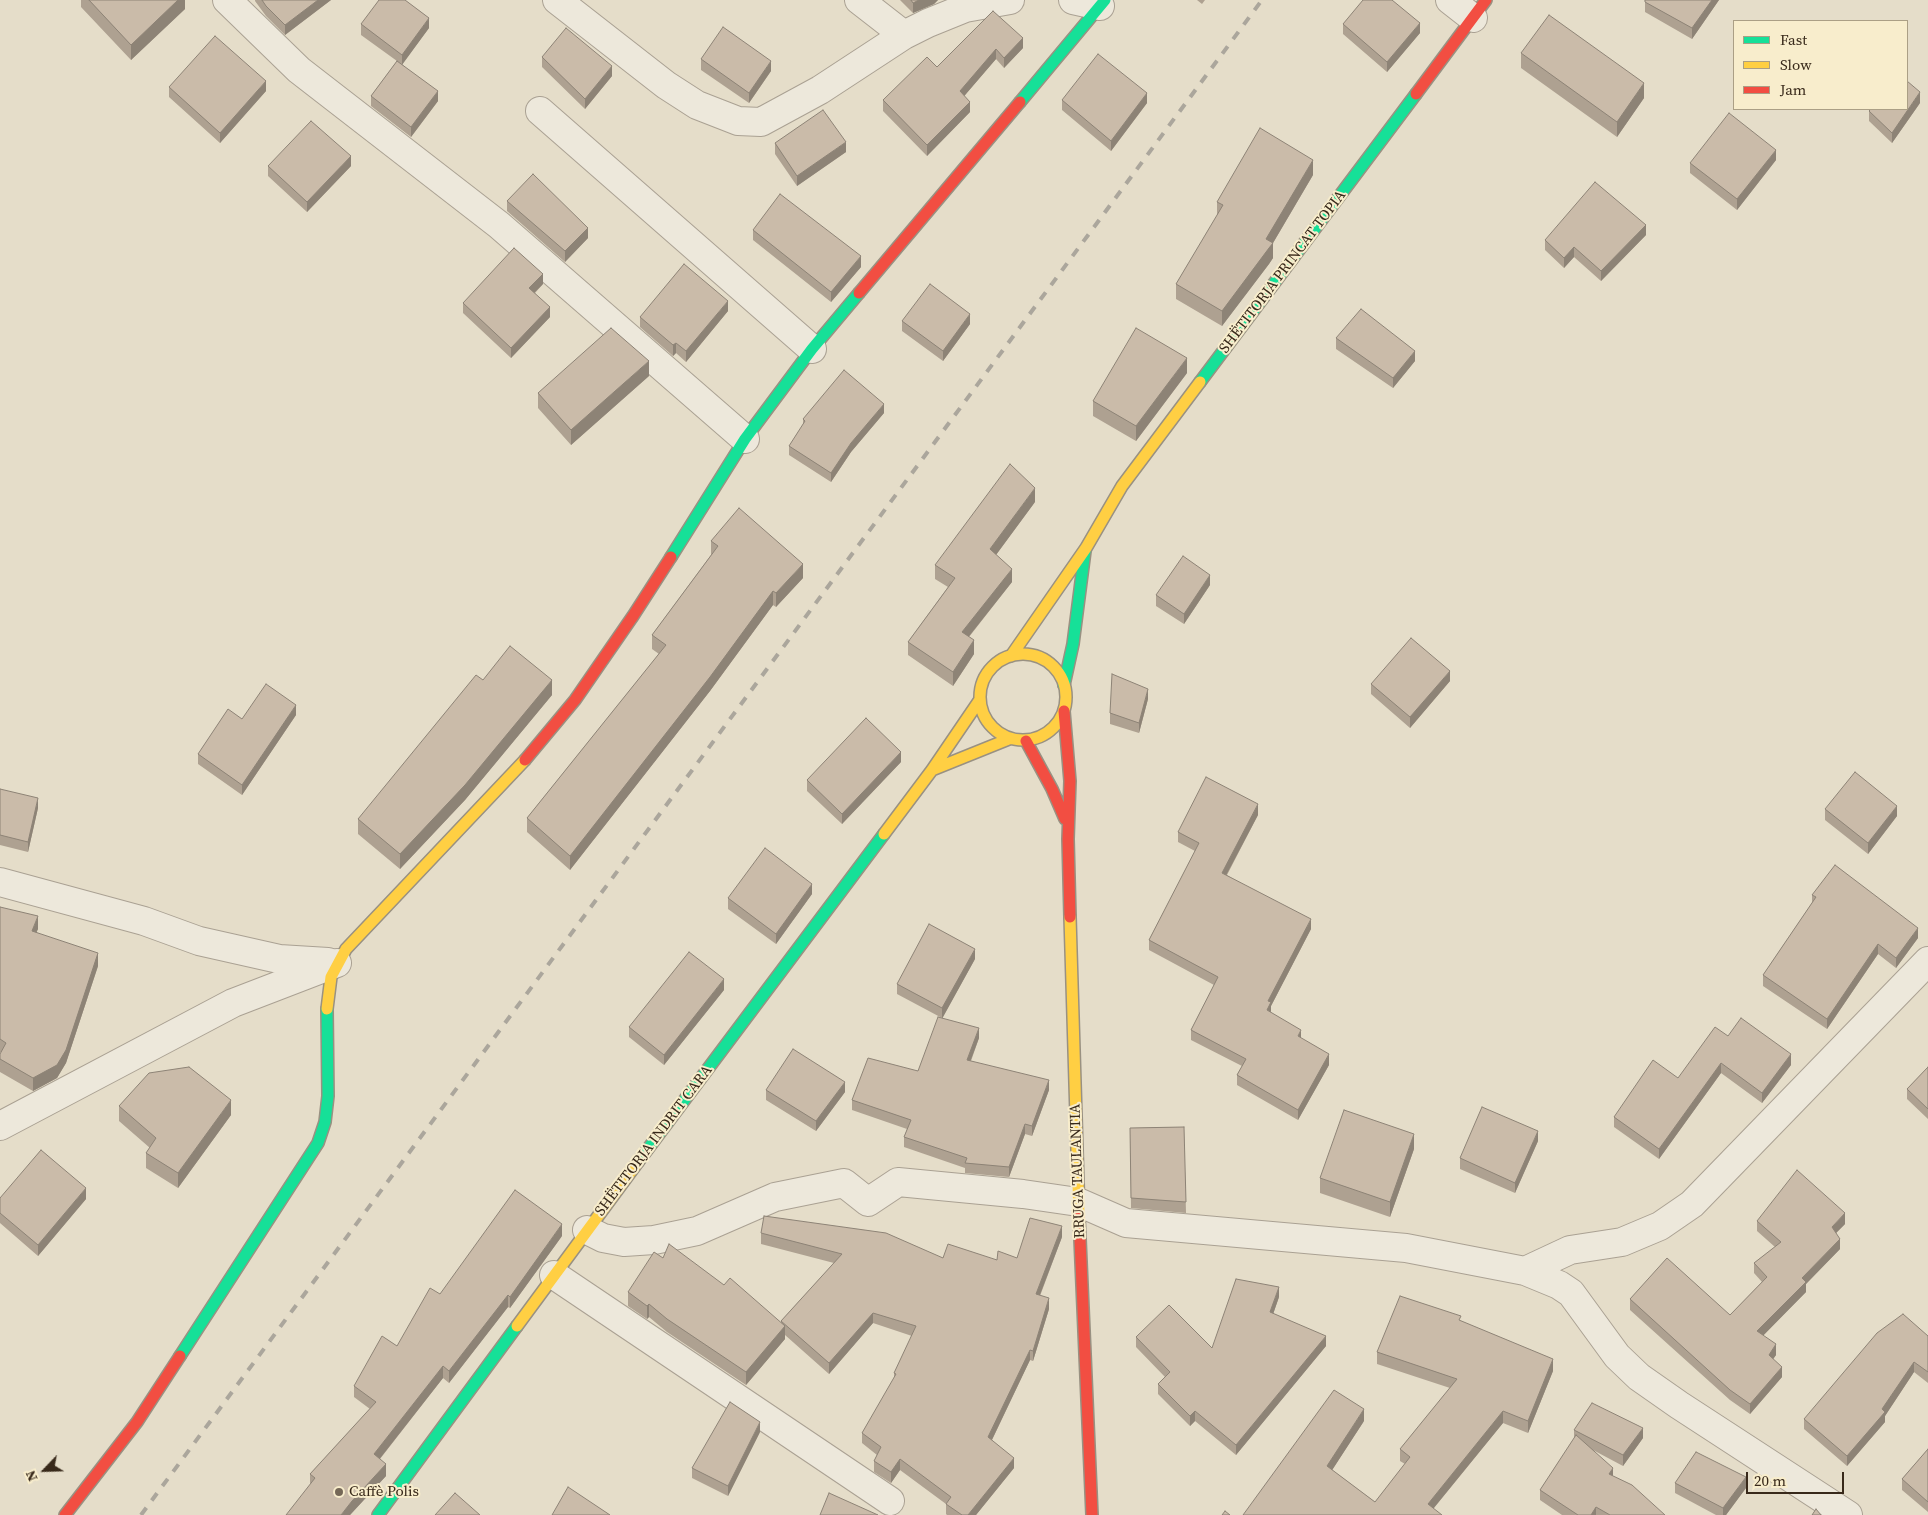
<!DOCTYPE html>
<meta charset="utf-8">
<style>
body{margin:0}
#map{position:relative;width:1928px;height:1515px;overflow:hidden;background:#e5ddc9;font-family:"Source Serif 4",serif}
canvas{display:block}
.legend{position:absolute;left:1733px;top:20px;width:175px;height:90px;box-sizing:border-box;background:#f8edcc;border:1px solid #ab9f85;margin:0;padding:6px 9px;list-style:none;font-size:15px;color:#38291a}
.legend li{display:flex;align-items:center;gap:10px;height:25px}
.legend b{width:25px;border:1px solid #ab9f85}
.north{position:absolute;left:20px;top:1445px;width:50px;height:50px;-webkit-text-stroke:4px #f8edcc;paint-order:stroke;rotate:246deg;font-size:14px;font-weight:700;line-height:20px;text-align:center;color:#38291a}
.north::after{content:'';display:block;margin:auto;width:18px;height:22px;background:#38291a;clip-path:polygon(50% 0,100% 100%,50% 72%,0 100%)}
.scale{position:absolute;left:1746px;top:1472px;width:98px;height:22px;box-sizing:border-box;border:2px solid #38291a;border-top:0;padding-left:6px;font-size:15px;line-height:18px;white-space:nowrap;color:#38291a;-webkit-text-stroke:4px #f8edcc;paint-order:stroke}
</style>
<div id="map">
<canvas width="1928" height="1515"></canvas>
<ul class="legend">
<li><b style="height:6px;background:#16e098"></b>Fast</li>
<li><b style="height:6px;background:#ffcf43"></b>Slow</li>
<li><b style="height:6px;background:#f24e42"></b>Jam</li>
</ul>
<div class="north">N</div>
<div class="scale">20 m</div>
</div>
<script>
const context = document.querySelector('canvas').getContext('2d');
context.lineJoin = 'round';
function shape(rows) {
  const path = new Path2D();
  for (const r of rows) {
    if (r.length === 3) {
      path.moveTo(r[0] + r[2], r[1]);
      path.arc(r[0], r[1], r[2], 0, 2 * Math.PI);
      continue;
    }
    path.moveTo(r[0], r[1]);
    for (let i = 2; i < r.length; i += 2) path.lineTo(r[i], r[i + 1]);
  }
  return path;
}
function strokePath(path, color, width, dash) {
  context.strokeStyle = color;
  context.lineWidth = width;
  context.lineCap = dash ? 'butt' : 'round';
  context.setLineDash(dash || []);
  context.stroke(path);
}
function paint(path, color) {
  context.fillStyle = color;
  context.fill(path, 'evenodd');
}
function label(font, color, halo, rows, align = 'center') {
  context.font = font + ' "Source Serif 4",serif';
  context.lineWidth = 4;
  context.setLineDash([]);
  context.textBaseline = 'middle';
  context.strokeStyle = halo;
  context.fillStyle = color;
  for (const [text, x, y, turn = 0] of rows) {
    context.save();
    context.translate(x, y);
    context.rotate((+turn || 0) * Math.PI / 180);
    context.textAlign = isNaN(turn) ? turn : align;
    if (halo) context.strokeText(text, 0, 0);
    context.fillText(text, 0, 0);
    context.restore();
  }
}
const street = shape([
 [227,0,299,70,499,225,745,439],
 [557,0,666,85,697,105,738,121,761,122,820,90,904,35,928,23,965,8,1010,0],
 [859,0,904,35],
 [1073,0,1100,6],
 [1450,0,1473,18],
 [540,111,812,349],
 [0,882,144,921,199,941,279,959,328,962],
 [0,1126,233,1003,337,963],
 [587,1230,603,1238,624,1242,654,1240,697,1231,775,1197,844,1183,868,1202,898,1182,1023,1194,1078,1202,1126,1223,1406,1248,1525,1271,1570,1250,1622,1242,1660,1226,1692,1204,1928,961],
 [1525,1271,1559,1285,1571,1293,1617,1356,1639,1377,1679,1405,1848,1515],
 [554,1275,890,1501]
]);
const fast = shape([
 [1020,102,1105,0],
 [1200,382,1416,94],
 [671,557,745,439,812,349,859,293],
 [1064,685,1073,644,1085,551],
 [638,1162,884,834],
 [180,1356,318,1143,325,1122,328,1096,327,1009],
 [378,1515,517,1326]
]);
const slow = shape([
 [1023,697,43],
 [1011,656,1086,548,1122,486,1200,382],
 [932,770,1009,739],
 [884,834,932,770,979,701],
 [1070,917,1079,1216],
 [327,1009,331,977,346,949,525,760],
 [517,1326,638,1162]
]);
const jam = shape([
 [1416,94,1486,0],
 [859,293,1020,102],
 [1064,711,1070,781,1068,839,1070,917],
 [1026,741,1052,789,1065,819],
 [525,760,575,700,633,616,671,557],
 [1079,1216,1092,1515],
 [65,1515,137,1422,180,1356]
]);
const rail = shape([
 [141,1515,1262,0]
]);
const wall = shape([
 [81,0,185,0,185,9,131,60,81,7],
 [255,0,331,0,285,35,266,16,255,1],
 [900,0,938,0,934,4,913,13],
 [1197,0,1205,0,1202,4],
 [1719,0,1692,39,1645,12,1645,2],
 [993,11,1023,48,1004,68,996,59,964,96,970,112,927,156,883,111,883,100,937,67],
 [361,24,429,28,402,64,438,101,411,137,371,106,371,96,397,61,361,35],
 [1343,24,1420,33,1387,72,1343,34],
 [1521,53,1644,98,1617,137,1521,68],
 [542,57,612,76,585,109,542,67],
 [701,59,771,71,749,103,701,70],
 [169,87,266,91,220,143,169,97],
 [1062,100,1147,103,1111,151,1062,110],
 [1920,103,1892,143,1869,121,1869,111,1870,109,1869,109,1907,109],
 [775,143,846,152,797,186,775,154],
 [1776,160,1737,210,1690,173,1690,163],
 [268,166,351,166,307,212,268,176],
 [1313,175,1273,243,1273,258,1269,264,1222,326,1176,299,1176,284,1217,216,1217,202],
 [507,201,588,238,565,262,507,211],
 [753,230,861,267,831,302,753,240],
 [1646,235,1601,281,1574,257,1564,268,1545,250,1545,240],
 [543,284,535,293,550,317,511,358,463,313,463,303],
 [728,311,686,362,676,353,673,356,640,327,640,317],
 [902,321,970,324,943,361,902,331],
 [1336,338,1415,361,1393,388,1336,349],
 [1187,373,1136,441,1093,416,1093,401],
 [649,376,571,445,538,408,538,393],
 [884,413,851,452,831,482,789,455,789,446,803,425,803,419],
 [1035,502,996,555,1012,582,969,637,974,654,953,686,908,655,908,642,948,587,935,579,935,565],
 [711,541,803,578,776,607,773,605,710,691,570,870,527,832,527,818,659,654,652,649,652,635,711,555],
 [1210,585,1184,624,1156,606,1156,595],
 [483,680,552,695,465,800,400,869,358,834,358,819],
 [1450,681,1410,728,1371,694,1371,684],
 [1148,699,1139,733,1110,724,1110,713],
 [296,715,242,795,198,764,198,754,242,719],
 [901,762,842,824,807,791,807,780],
 [0,789,38,808,28,852,0,845],
 [1825,809,1897,816,1868,854,1825,820],
 [1258,815,1227,875,1311,929,1271,1006,1271,1012,1301,1038,1329,1065,1298,1120,1237,1085,1237,1075,1242,1066,1191,1040,1191,1030,1214,985,1149,950,1149,940,1195,851,1178,842,1178,832],
 [812,894,776,944,728,909,728,898],
 [1812,895,1918,938,1896,968,1878,954,1827,1029,1763,986,1763,975,1812,903],
 [0,907,38,929,36,932,98,966,66,1063,57,1078,33,1091,0,1072,0,1054,1,1052,0,1052],
 [975,959,942,1018,979,1038,971,1061,1049,1090,1032,1136,1025,1134,1009,1177,965,1173,965,1168,904,1147,904,1137,907,1129,852,1110,852,1100,918,1071,942,1018,897,994,897,984],
 [724,990,664,1065,629,1037,629,1027],
 [1728,1036,1791,1065,1762,1103,1721,1073,1659,1159,1614,1127,1614,1117,1678,1078],
 [1928,1067,1928,1119,1907,1099,1907,1089],
 [766,1090,845,1092,816,1131,766,1100],
 [119,1106,231,1115,178,1188,146,1168,146,1153,150,1148,119,1121],
 [1184,1127,1186,1213,1131,1208,1130,1128],
 [1538,1141,1515,1193,1460,1169,1460,1158],
 [1414,1149,1390,1217,1320,1193,1320,1178],
 [0,1198,86,1199,38,1256,0,1223],
 [1757,1221,1845,1224,1836,1233,1840,1249,1806,1284,1806,1292,1763,1335,1776,1355,1773,1359,1782,1377,1750,1414,1730,1400,1630,1310,1630,1299,1730,1315,1762,1282,1754,1273,1754,1263,1775,1247,1757,1231],
 [761,1233,943,1258,997,1260,1017,1258,1062,1237,1040,1296,1049,1309,1033,1361,1030,1360,992,1440,1014,1468,976,1515,947,1515,946,1514,946,1504,900,1470,891,1483,874,1472,874,1461,877,1455,862,1443,862,1433,894,1379,894,1373,912,1336,873,1323,829,1374,785,1335,785,1339,746,1385,667,1332,649,1317,647,1319,628,1306,628,1292,663,1258,724,1285,781,1323,781,1321,834,1263,761,1244],
 [562,1236,510,1308,508,1307,449,1383,443,1378,380,1459,386,1476,350,1515,310,1484,310,1474,370,1409,354,1397,354,1386,397,1346],
 [1279,1297,1273,1314,1326,1346,1236,1455,1195,1421,1190,1426,1158,1394,1158,1384,1165,1377,1136,1347,1136,1337,1212,1348],
 [1461,1321,1553,1371,1528,1433,1503,1423,1434,1508,1243,1515,1364,1421,1332,1470,1375,1502,1405,1464,1400,1461,1400,1449,1450,1388,1377,1364,1377,1352],
 [1928,1336,1928,1383,1914,1372,1885,1416,1885,1422,1847,1466,1804,1429,1804,1419],
 [1574,1430,1643,1438,1623,1466,1593,1450,1613,1476,1665,1515,1562,1515,1540,1500,1540,1490,1574,1439],
 [760,1432,728,1496,692,1478,692,1468],
 [1928,1449,1928,1512,1902,1490,1902,1479],
 [1675,1483,1746,1488,1726,1515,1716,1515,1675,1493]
]);
const shadedWall = shape([
 [178,0,185,0,185,9,131,60,131,45],
 [318,0,331,0,285,35,285,25],
 [919,0,938,0,934,4,913,13,913,3],
 [1712,0,1719,0,1692,39,1692,28],
 [429,18,429,28,402,65,402,55],
 [1420,23,1420,33,1387,72,1387,62],
 [1023,38,1023,48,1004,68,1004,58],
 [996,49,996,59,960,101,960,91],
 [771,61,771,71,749,103,749,93],
 [612,66,612,76,585,109,585,99],
 [266,81,266,91,220,143,220,133],
 [1644,83,1644,98,1617,137,1617,122],
 [438,91,438,101,411,137,411,127],
 [1920,92,1920,103,1892,143,1892,133],
 [1147,93,1147,103,1111,151,1111,141],
 [970,102,970,112,927,156,927,145],
 [846,142,846,152,797,186,797,176],
 [1776,150,1776,160,1737,210,1737,199],
 [351,156,351,166,307,212,307,202],
 [1313,160,1313,175,1273,243,1273,258,1269,264,1222,326,1222,311],
 [1646,225,1646,235,1601,281,1601,271],
 [588,228,588,238,565,262,565,251],
 [1574,247,1574,257,1564,268,1564,258],
 [861,256,861,267,831,302,831,292],
 [543,274,543,284,529,298,529,288],
 [728,301,728,311,686,362,686,351],
 [550,307,550,317,511,358,511,348],
 [970,314,970,324,943,361,943,351],
 [676,343,676,353,673,356,673,345],
 [1415,351,1415,361,1393,388,1393,378],
 [1187,358,1187,373,1136,441,1136,426],
 [649,361,649,376,571,445,571,430],
 [884,404,884,413,851,452,831,482,831,473,851,443],
 [1035,488,1035,502,990,563,990,549],
 [803,564,803,578,776,607,776,593],
 [1012,569,1012,582,962,645,962,632],
 [1210,575,1210,585,1184,624,1184,614],
 [773,591,773,605,710,691,570,870,570,856],
 [974,640,974,654,953,686,953,672],
 [1450,671,1450,681,1410,728,1410,717],
 [552,680,552,695,465,800,400,869,400,854],
 [1148,689,1148,699,1139,733,1139,723],
 [296,705,296,715,242,795,242,785],
 [901,752,901,762,842,824,842,814],
 [38,798,38,808,28,852,28,842],
 [1258,804,1258,815,1222,883,1222,873],
 [1897,806,1897,816,1868,854,1868,843],
 [812,884,812,894,776,944,776,934],
 [38,916,38,929,32,943,32,931],
 [1311,919,1311,929,1271,1006,1271,1012,1267,1010,1268,1001],
 [1918,928,1918,938,1896,968,1896,958],
 [1878,944,1878,954,1827,1029,1827,1019],
 [975,949,975,959,942,1019,942,1008],
 [98,953,98,966,66,1063,57,1078,33,1091,33,1078],
 [724,979,724,990,664,1065,664,1055],
 [979,1028,979,1038,967,1070,967,1060],
 [1301,1030,1301,1040,1298,1036],
 [1329,1054,1329,1065,1298,1120,1298,1110],
 [1791,1054,1791,1065,1762,1103,1762,1093],
 [1721,1063,1721,1073,1659,1159,1659,1149],
 [1049,1080,1049,1090,1032,1136,1032,1126],
 [845,1082,845,1092,816,1131,816,1121],
 [231,1100,231,1115,178,1188,178,1173],
 [1025,1124,1025,1134,1009,1177,1009,1167],
 [1538,1131,1538,1141,1515,1193,1515,1183],
 [1414,1134,1414,1149,1390,1217,1390,1202],
 [86,1188,86,1199,38,1256,38,1245],
 [1845,1213,1845,1224,1832,1237,1832,1227],
 [562,1224,562,1236,510,1308,510,1297],
 [1062,1226,1062,1237,1036,1305,1036,1294],
 [1840,1239,1840,1249,1806,1284,1806,1292,1757,1342,1757,1331,1802,1278],
 [1279,1287,1279,1297,1270,1323,1270,1312],
 [508,1295,508,1307,449,1383,449,1371],
 [1049,1298,1049,1309,1033,1361,1033,1351],
 [649,1304,649,1317,647,1319,647,1306],
 [873,1313,873,1323,829,1374,829,1363],
 [785,1326,785,1339,746,1385,746,1372],
 [1326,1336,1326,1346,1236,1455,1236,1445],
 [1776,1344,1776,1355,1769,1365,1769,1355],
 [1030,1350,1030,1360,988,1448,988,1437],
 [1553,1359,1553,1371,1528,1433,1528,1421],
 [1914,1362,1914,1372,1885,1416,1885,1422,1847,1466,1847,1456,1882,1409],
 [443,1366,443,1378,374,1466,374,1454],
 [1782,1367,1782,1377,1750,1414,1750,1404],
 [1364,1409,1364,1421,1327,1478,1327,1466],
 [1195,1411,1195,1421,1190,1426,1190,1416],
 [1503,1411,1503,1423,1428,1515,1428,1504],
 [760,1422,760,1432,728,1496,728,1486],
 [1643,1428,1643,1438,1623,1466,1623,1455],
 [1014,1458,1014,1468,976,1515,968,1515],
 [900,1459,900,1470,891,1483,891,1472],
 [386,1464,386,1476,350,1515,341,1515,352,1501],
 [1613,1468,1613,1478,1609,1474],
 [1746,1477,1746,1488,1726,1515,1723,1515,1723,1508],
 [1596,1507,1596,1515,1591,1515]
]);
const building = shape([
 [89,0,178,0,131,45,89,0],
 [262,0,318,0,285,25,266,6,262,0],
 [379,0,405,0,429,18,402,55,361,24,379,0],
 [911,0,919,0,913,3,911,0],
 [1363,0,1392,0,1420,23,1387,62,1343,24,1363,0],
 [1645,0,1712,0,1692,28,1645,2,1645,0],
 [993,11,1023,38,1004,58,996,49,960,91,970,102,927,145,883,100,927,57,937,67,993,11],
 [1549,15,1644,83,1617,122,1521,53,1549,15],
 [723,27,771,61,749,93,701,59,723,27],
 [566,28,612,66,585,99,542,57,566,28],
 [215,36,266,81,220,133,169,87,215,36],
 [1098,54,1147,93,1111,141,1062,100,1098,54],
 [397,61,438,91,411,127,371,96,397,61],
 [1907,81,1920,92,1892,133,1869,111,1871,109,1907,109,1907,81],
 [823,110,846,142,797,176,775,143,823,110],
 [1729,113,1776,150,1737,199,1690,163,1729,113],
 [311,121,351,156,307,202,268,166,311,121],
 [1260,128,1313,160,1266,239,1273,243,1269,248,1222,311,1176,284,1223,205,1217,202,1260,128],
 [533,174,588,228,565,251,507,201,533,174],
 [1595,182,1646,225,1601,271,1574,247,1564,258,1545,240,1595,182],
 [780,194,861,256,831,292,753,230,780,194],
 [514,248,543,274,529,288,550,307,511,348,463,303,514,248],
 [684,264,728,301,686,351,676,343,673,345,640,317,684,264],
 [930,284,970,314,943,351,902,321,930,284],
 [1361,309,1415,351,1393,378,1336,338,1361,309],
 [611,328,649,361,571,430,538,393,611,328],
 [1136,328,1187,358,1136,426,1093,401,1136,328],
 [844,370,884,404,851,443,831,473,789,446,805,421,803,419,844,370],
 [1010,464,1035,488,990,549,1012,569,962,632,974,640,953,672,908,642,955,578,935,565,1010,464],
 [739,508,803,564,776,593,773,591,710,677,570,856,527,818,666,645,652,635,718,546,711,541,739,508],
 [1183,556,1210,575,1184,614,1156,595,1183,556],
 [1411,638,1450,671,1410,717,1371,684,1411,638],
 [510,646,552,680,465,785,400,854,358,819,476,675,483,680,510,646],
 [1112,674,1148,689,1139,723,1110,713,1112,674],
 [266,684,296,705,242,785,198,754,228,709,242,719,266,684],
 [866,718,901,752,842,814,807,780,866,718],
 [1855,772,1897,806,1868,843,1825,809,1855,772],
 [1206,777,1258,804,1222,873,1311,919,1268,1001,1271,1002,1267,1010,1301,1030,1298,1036,1329,1054,1298,1110,1237,1075,1246,1059,1191,1030,1218,977,1149,940,1199,843,1178,832,1206,777],
 [0,789,38,798,28,842,0,835,0,789],
 [765,848,812,884,776,934,728,898,765,848],
 [1835,865,1918,928,1896,958,1878,944,1827,1019,1763,975,1816,897,1812,895,1835,865],
 [0,907,38,916,32,931,98,953,66,1050,57,1065,33,1078,0,1059,0,1054,6,1043,0,1039,0,907],
 [929,924,975,949,942,1008,897,984,929,924],
 [689,952,724,979,664,1055,629,1027,689,952],
 [938,1017,979,1028,967,1060,1049,1080,1032,1126,1025,1124,1009,1167,965,1163,967,1158,904,1137,911,1120,852,1100,868,1058,918,1071,938,1017],
 [1741,1018,1791,1054,1762,1093,1721,1063,1659,1149,1614,1117,1653,1060,1678,1078,1715,1027,1728,1036,1741,1018],
 [793,1049,845,1082,816,1121,766,1090,793,1049],
 [189,1067,231,1100,178,1173,146,1153,156,1138,119,1106,149,1073,189,1067],
 [1928,1067,1928,1109,1907,1089,1928,1067],
 [1482,1107,1538,1131,1515,1183,1460,1158,1482,1107],
 [1344,1110,1414,1134,1390,1202,1320,1178,1344,1110],
 [1184,1127,1186,1202,1131,1198,1130,1128,1184,1127],
 [41,1150,86,1188,38,1245,0,1213,0,1198,41,1150],
 [1797,1170,1845,1213,1832,1227,1840,1239,1802,1278,1806,1282,1757,1331,1776,1344,1769,1355,1782,1367,1750,1404,1730,1390,1630,1299,1667,1258,1730,1315,1767,1277,1754,1263,1781,1242,1757,1221,1797,1170],
 [515,1190,562,1224,510,1297,508,1295,449,1371,443,1366,374,1454,386,1464,352,1501,341,1515,286,1515,315,1478,310,1474,376,1402,354,1386,382,1336,397,1346,430,1288,440,1294,515,1190],
 [764,1216,886,1233,943,1258,948,1244,997,1260,998,1251,1017,1258,1030,1218,1062,1226,1036,1294,1049,1298,1033,1351,1030,1350,988,1437,1014,1458,968,1515,962,1515,946,1504,951,1497,900,1459,891,1472,874,1461,881,1447,862,1433,896,1374,894,1373,916,1326,873,1313,829,1363,781,1321,842,1254,761,1233,764,1216],
 [669,1244,724,1285,730,1278,785,1326,746,1372,667,1319,649,1304,647,1306,628,1292,654,1252,663,1258,669,1244],
 [1236,1279,1279,1287,1270,1312,1326,1336,1236,1445,1195,1411,1190,1416,1158,1384,1170,1372,1136,1337,1169,1305,1212,1348,1236,1279],
 [1400,1296,1461,1316,1459,1320,1553,1359,1528,1421,1503,1411,1428,1504,1442,1515,1243,1515,1334,1390,1364,1409,1327,1466,1375,1502,1410,1457,1400,1449,1457,1379,1377,1352,1400,1296],
 [1903,1314,1928,1336,1928,1372,1914,1362,1882,1409,1885,1412,1847,1456,1804,1419,1877,1333,1903,1314],
 [730,1402,760,1422,728,1486,692,1468,730,1402],
 [1592,1403,1643,1428,1623,1455,1574,1430,1592,1403],
 [1576,1435,1613,1468,1609,1474,1632,1485,1665,1515,1610,1515,1596,1507,1591,1515,1578,1515,1540,1490,1576,1435],
 [1928,1449,1928,1502,1902,1479,1928,1449],
 [1696,1452,1746,1477,1723,1508,1675,1483,1696,1452],
 [568,1487,610,1515,552,1515,568,1487],
 [455,1493,480,1515,435,1515,455,1493],
 [829,1493,878,1515,820,1515,829,1493],
 [1816,1509,1821,1515,1812,1515,1816,1509],
 [1225,1511,1230,1515,1222,1515,1225,1511]
]);
const markers = [
 [339,1492,5,"#756857"]
];
const streetNames = [
 ["SHËTITORJA PRINCAT TOPIA",1283,272,-53],
 ["SHËTITORJA INDRIT CARA",654,1141,-53],
 ["RRUGA TAULANTIA",1078,1171,-92]
];
const poiNames = [
 ["Caffè Polis",349,1492]
];
strokePath(street, '#aaa193', 30);
strokePath(fast, '#999182', 14);
strokePath(slow, '#999182', 14);
strokePath(jam, '#999182', 14);
strokePath(street, '#ede8db', 28);
strokePath(fast, '#16e098', 11);
strokePath(slow, '#ffcf43', 11);
strokePath(jam, '#f24e42', 11);
strokePath(rail, '#aba69c', 4, [9, 9]);
paint(wall, '#aea191');
paint(shadedWall, '#8d8376');
paint(building, '#cabba9');
strokePath(building, '#8d8376', 1);
for (const [x, y, r, color] of markers) {
  const dot = new Path2D();
  dot.arc(x, y, r, 0, 2 * Math.PI);
  context.fillStyle = color;
  context.fill(dot);
  strokePath(dot, '#f8edcc', 2);
}
label('15px', '#38291a', '#f8edcc', streetNames);
label('15px', '#38291a', '#f8edcc', poiNames, 'left');
</script>
